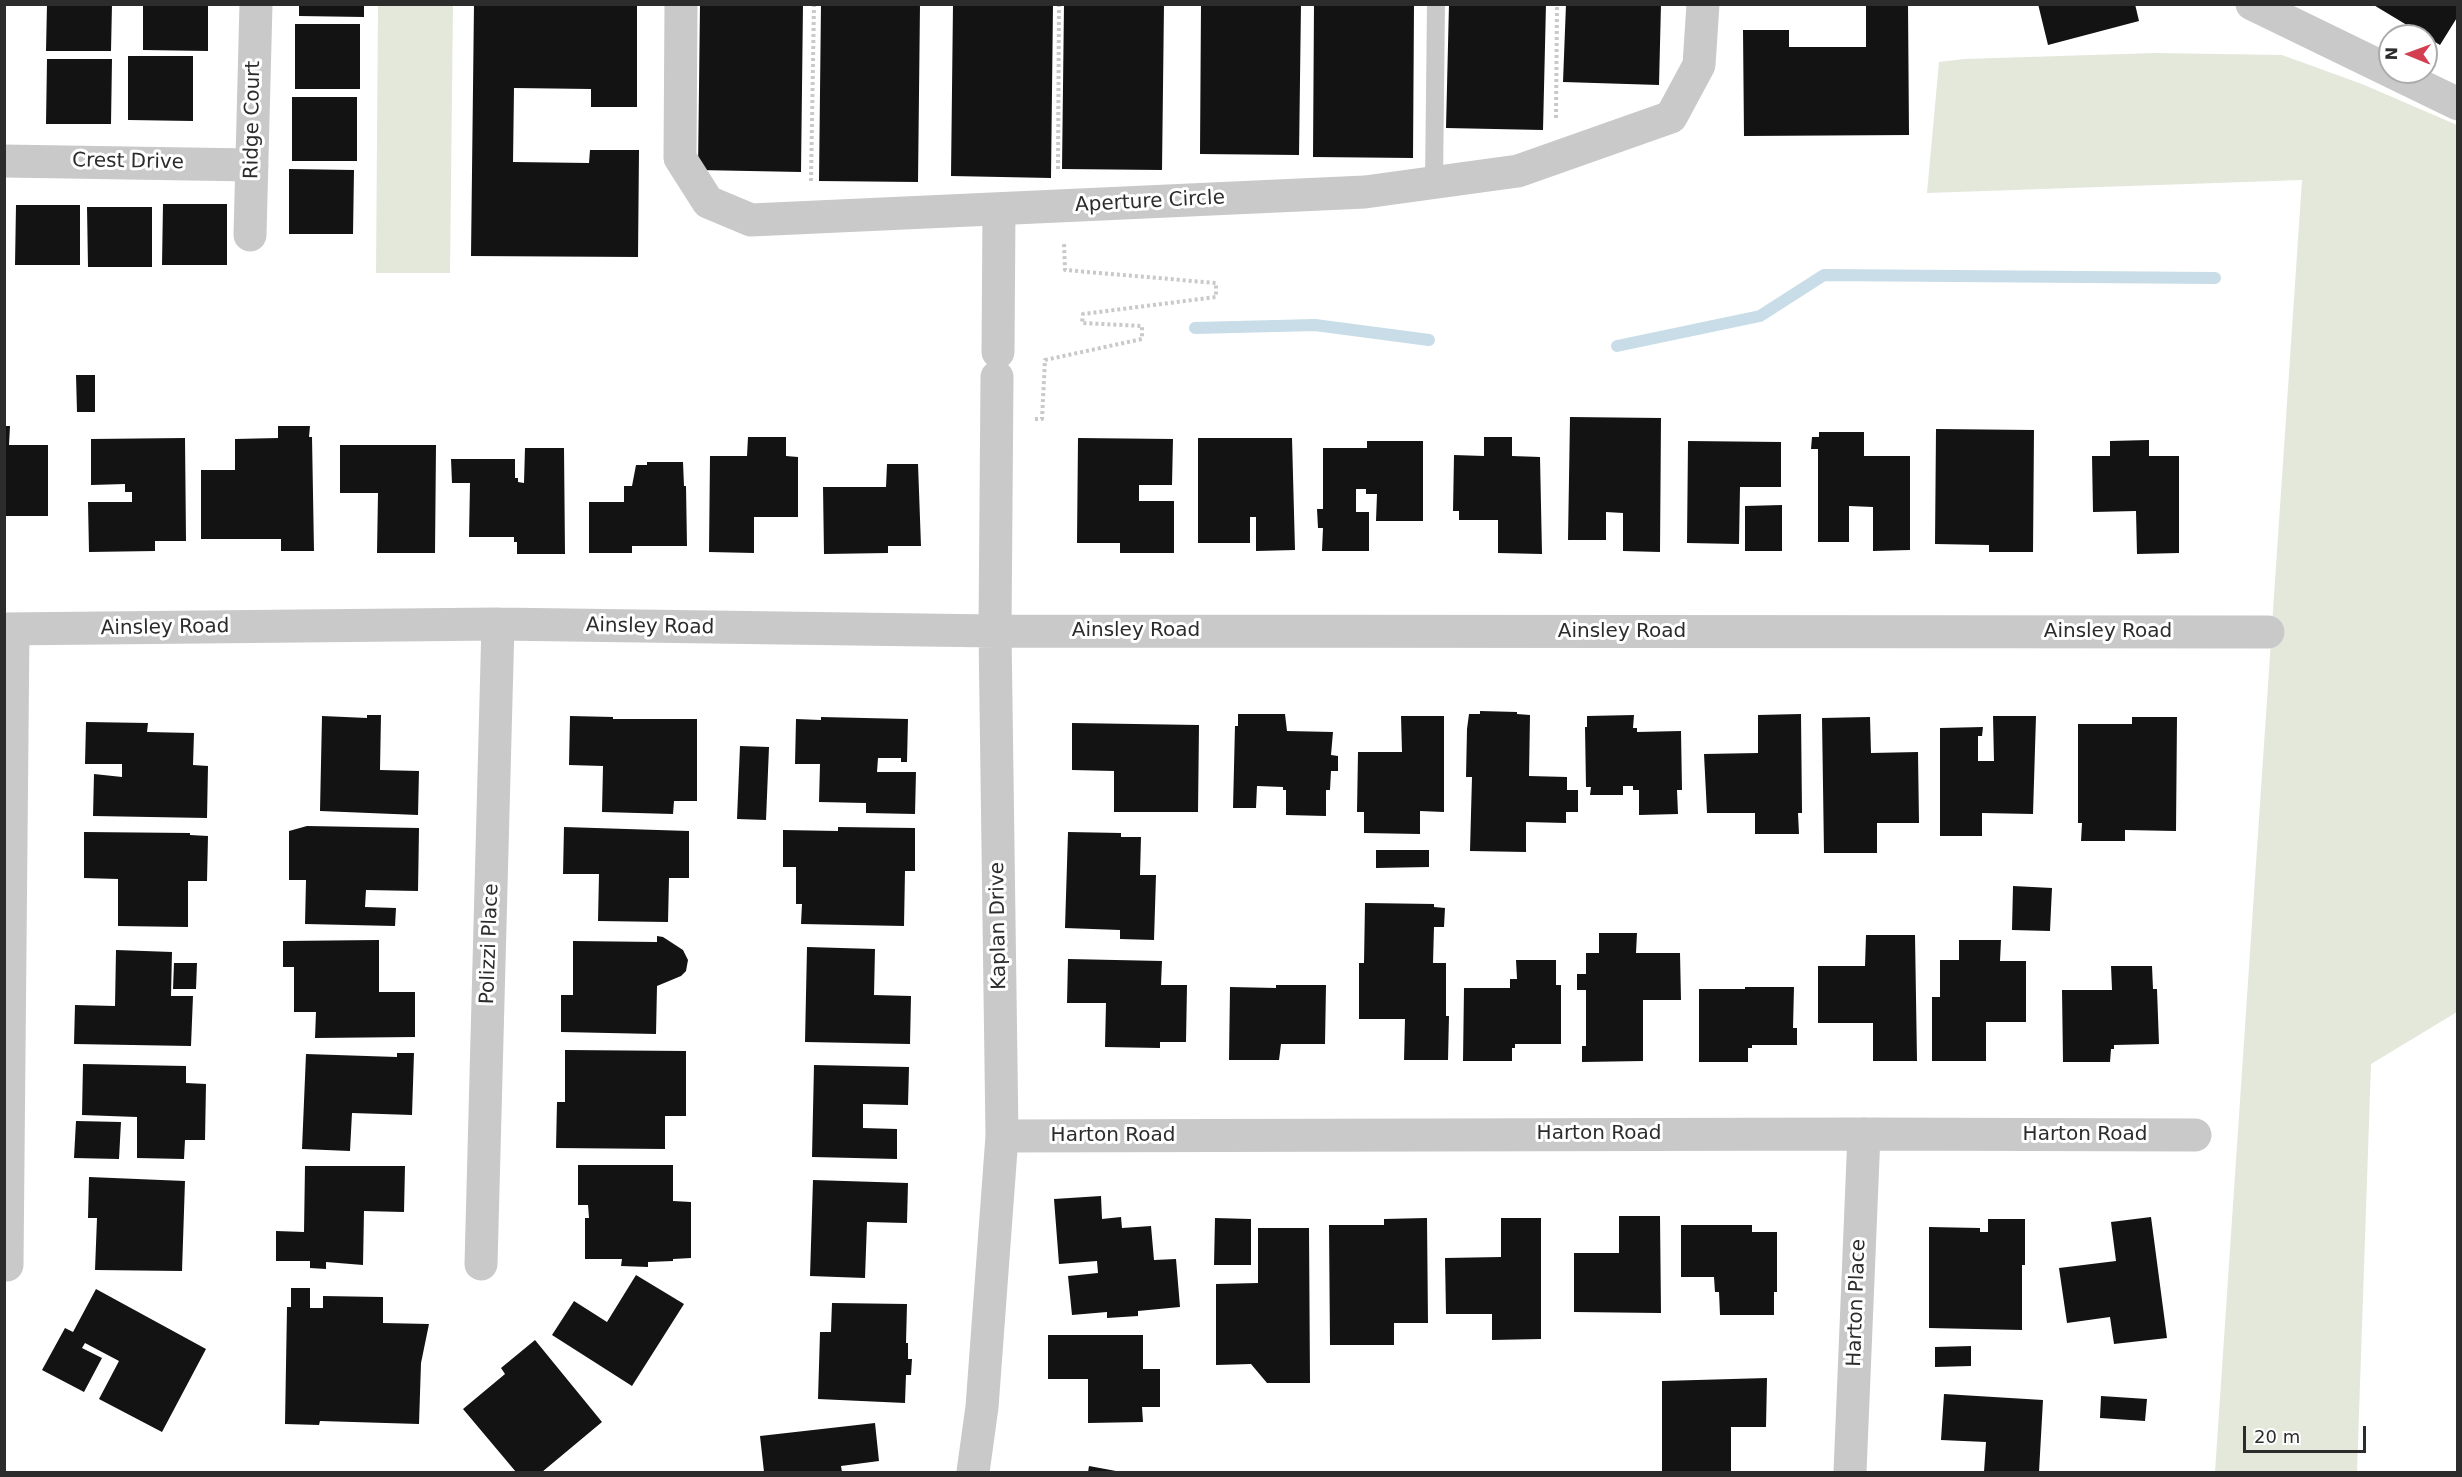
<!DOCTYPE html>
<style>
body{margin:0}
#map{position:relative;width:2462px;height:1477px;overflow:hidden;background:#fff;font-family:"DejaVu Sans",sans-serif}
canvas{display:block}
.frame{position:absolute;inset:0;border:6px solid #2c2c2c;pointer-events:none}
.north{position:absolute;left:2378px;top:24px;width:60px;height:60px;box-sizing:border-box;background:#fff;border:2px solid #ababab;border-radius:50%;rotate:271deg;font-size:16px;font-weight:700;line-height:24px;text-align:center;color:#2c2c2c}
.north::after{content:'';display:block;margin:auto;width:21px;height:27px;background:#d33e51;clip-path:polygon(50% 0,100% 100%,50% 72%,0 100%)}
.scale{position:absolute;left:2243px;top:1426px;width:123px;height:27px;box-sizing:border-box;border:3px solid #2c2c2c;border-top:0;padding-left:8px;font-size:18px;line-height:21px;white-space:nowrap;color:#2c2c2c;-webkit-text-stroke:4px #fff;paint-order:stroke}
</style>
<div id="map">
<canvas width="2462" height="1477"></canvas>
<div class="frame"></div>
<div class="north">N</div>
<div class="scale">20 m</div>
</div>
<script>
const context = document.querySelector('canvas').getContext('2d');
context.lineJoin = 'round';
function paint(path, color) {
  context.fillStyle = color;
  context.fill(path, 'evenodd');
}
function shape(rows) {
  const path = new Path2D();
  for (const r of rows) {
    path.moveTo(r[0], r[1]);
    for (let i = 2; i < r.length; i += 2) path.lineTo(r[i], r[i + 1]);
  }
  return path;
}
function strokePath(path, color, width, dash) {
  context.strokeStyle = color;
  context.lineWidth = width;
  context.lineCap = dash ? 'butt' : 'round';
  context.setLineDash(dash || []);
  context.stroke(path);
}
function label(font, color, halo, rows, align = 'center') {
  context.font = font + ' "DejaVu Sans",sans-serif';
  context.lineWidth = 6;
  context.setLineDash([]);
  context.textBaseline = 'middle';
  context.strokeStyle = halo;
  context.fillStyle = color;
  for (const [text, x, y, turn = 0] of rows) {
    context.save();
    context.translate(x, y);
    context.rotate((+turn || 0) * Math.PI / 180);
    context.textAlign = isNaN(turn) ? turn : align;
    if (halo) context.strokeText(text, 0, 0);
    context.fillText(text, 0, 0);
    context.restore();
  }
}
const green = shape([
 [378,5,453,5,450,273,376,273],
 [2155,53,2282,55,2362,84,2457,125,2457,1012,2371,1064,2357,1472,2215,1472,2302,180,1927,193,1939,62,1964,59]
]);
const stream = shape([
 [1195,328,1315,325,1429,340],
 [1617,346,1760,316,1824,275,2215,278]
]);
const building = shape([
 [47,4,112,4,111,51,46,51],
 [143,4,208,4,208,51,143,50],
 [299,4,364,4,364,17,299,16],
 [474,4,637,4,637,107,591,107,591,89,514,88,513,162,589,163,590,150,639,150,638,257,471,256],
 [700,4,803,4,801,172,698,170],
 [821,4,920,4,918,182,819,181],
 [953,4,1053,4,1051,178,951,176],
 [1064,4,1164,4,1162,170,1062,169],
 [1201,4,1301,4,1299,155,1200,154],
 [1314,4,1414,4,1413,158,1313,157],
 [1449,4,1546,4,1543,130,1446,128],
 [1566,4,1661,4,1659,85,1563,82],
 [1866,4,1908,4,1909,135,1744,136,1743,30,1789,30,1789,47,1866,47],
 [2038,4,2135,4,2139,21,2048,45],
 [2372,4,2458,4,2458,16,2440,45],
 [295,24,360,24,360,89,295,89],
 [128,56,193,56,193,121,128,120],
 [47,59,112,59,111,124,46,124],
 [292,97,357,97,357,161,292,161],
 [289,169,354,170,353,234,289,234],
 [163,204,227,204,227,265,162,265],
 [16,205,80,205,80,265,15,265],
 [87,207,152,207,152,267,88,267],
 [76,375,95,375,95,412,77,412],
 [1570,417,1661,418,1660,552,1623,551,1623,513,1606,512,1606,540,1568,540],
 [4,426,10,426,9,445,48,445,48,516,4,516],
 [278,426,310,426,309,437,312,437,314,551,281,551,281,539,201,539,201,470,235,470,235,439,278,438],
 [1936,429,2034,430,2033,552,1989,552,1989,545,1935,544],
 [1819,432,1864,432,1864,456,1910,456,1910,550,1873,551,1873,507,1849,506,1849,542,1818,542,1818,449,1811,449,1812,437,1819,437],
 [748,437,786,437,786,456,798,457,798,517,754,517,754,553,709,552,710,456,747,456],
 [1484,437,1512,437,1512,456,1540,457,1542,554,1498,553,1498,520,1459,520,1459,511,1453,511,1454,455,1484,456],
 [185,438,186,541,155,541,155,551,89,552,88,502,132,502,132,492,125,492,125,484,91,485,91,439],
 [1078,438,1173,439,1172,485,1139,485,1139,501,1174,501,1174,553,1120,553,1120,543,1077,543],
 [1198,438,1292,438,1295,550,1256,551,1256,517,1250,517,1250,543,1198,543],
 [2149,440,2149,456,2179,456,2179,553,2137,554,2136,511,2093,512,2092,456,2110,456,2110,441],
 [1367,441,1423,441,1423,521,1376,521,1377,494,1366,494,1366,489,1356,489,1356,512,1369,512,1369,551,1322,551,1323,528,1318,528,1317,509,1323,509,1323,448,1367,448],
 [1688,441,1781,442,1781,487,1740,487,1739,544,1687,543],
 [340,445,436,445,435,553,377,553,378,493,340,493],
 [525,448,564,448,565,554,517,554,517,542,514,542,514,537,469,537,470,483,452,483,451,459,515,459,515,478,518,478,518,482,524,483],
 [647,462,683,462,684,486,686,486,687,546,632,546,632,553,589,553,589,502,624,502,624,486,632,486,636,465,647,465],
 [887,464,918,464,921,546,888,546,888,553,824,554,823,487,886,487],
 [1782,505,1782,551,1745,551,1745,506],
 [1480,711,1517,712,1517,714,1530,715,1529,776,1567,777,1567,790,1578,790,1578,812,1566,812,1566,823,1526,822,1526,852,1470,851,1472,777,1466,777,1467,729,1469,714,1480,714],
 [1238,714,1285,714,1287,731,1333,732,1331,755,1338,756,1338,771,1331,771,1330,790,1326,790,1326,816,1286,815,1286,790,1283,790,1283,787,1257,786,1256,808,1233,808,1235,726,1238,726],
 [1801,714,1802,813,1798,813,1799,834,1755,834,1755,813,1707,813,1704,754,1758,753,1758,715],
 [367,715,381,715,380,770,419,771,418,815,320,811,322,716,367,718],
 [1634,715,1633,728,1637,728,1637,732,1681,731,1682,790,1677,790,1678,814,1639,815,1639,790,1633,790,1633,786,1623,786,1623,795,1590,795,1591,787,1586,787,1585,727,1587,727,1587,716],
 [570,716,613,717,613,719,697,719,697,801,674,801,673,814,602,812,603,766,569,765],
 [1401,716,1444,716,1444,812,1420,811,1420,834,1364,833,1364,812,1357,812,1358,752,1402,752],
 [1993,716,2036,716,2033,814,1982,813,1982,836,1940,836,1940,728,1983,727,1982,736,1978,736,1978,761,1994,761],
 [821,717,908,719,907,762,901,762,901,758,878,758,877,772,916,772,915,814,866,813,866,803,819,802,820,764,795,764,796,719,821,720],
 [1870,717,1871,753,1918,752,1919,823,1877,823,1877,853,1824,853,1822,718],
 [2132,717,2177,717,2176,831,2125,830,2125,841,2081,841,2082,823,2078,823,2078,724,2132,724],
 [86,722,148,723,147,732,194,733,193,765,208,766,207,818,93,816,94,774,122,777,122,764,85,764],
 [1072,723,1199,725,1198,812,1114,812,1114,771,1072,770],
 [740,746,769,747,766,820,737,819],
 [307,826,419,828,418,891,366,890,365,907,396,908,395,926,305,924,306,880,289,880,289,831],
 [564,827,689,831,689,878,669,878,668,922,598,921,599,874,563,874],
 [838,827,915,828,915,871,905,871,904,926,801,924,802,904,796,904,796,867,783,867,783,830,838,831],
 [84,832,190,833,190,835,208,836,207,881,188,881,188,927,118,926,118,879,84,878],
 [1068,832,1121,833,1121,837,1141,837,1140,875,1156,875,1154,940,1120,939,1120,930,1065,928],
 [1376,850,1429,850,1429,867,1376,868],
 [2013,886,2052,888,2050,931,2012,930],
 [1365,903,1434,904,1434,907,1445,908,1444,927,1434,927,1433,963,1446,963,1446,1016,1449,1016,1448,1060,1404,1060,1405,1019,1359,1019,1359,963,1364,963],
 [1599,933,1637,933,1636,953,1680,953,1681,1000,1643,1000,1643,1061,1582,1062,1582,1046,1586,1046,1586,990,1577,990,1577,974,1586,974,1586,953,1599,953],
 [1866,935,1915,935,1917,1061,1873,1061,1873,1023,1818,1023,1818,966,1865,966],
 [657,936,663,937,683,950,688,960,686,971,681,976,657,986,656,1034,561,1032,561,995,573,995,573,941,657,942],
 [379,940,379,992,415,992,415,1037,315,1038,316,1012,294,1012,294,967,283,967,283,941],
 [1959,940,2001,940,2000,961,2026,961,2026,1022,1986,1022,1986,1061,1932,1061,1932,997,1940,997,1940,960,1959,960],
 [807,947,875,949,874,995,911,996,910,1044,805,1042],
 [116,950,172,952,171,996,193,996,191,1046,74,1044,75,1005,115,1006],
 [1068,959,1162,961,1161,985,1187,985,1186,1042,1160,1042,1160,1048,1105,1047,1106,1003,1067,1003],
 [1516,960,1556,960,1556,985,1561,985,1561,1044,1515,1044,1515,1048,1512,1048,1512,1061,1463,1061,1464,988,1510,988,1510,979,1517,979],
 [174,963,197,963,196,989,173,989],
 [2111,966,2152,966,2153,989,2157,989,2159,1044,2114,1045,2114,1049,2111,1049,2110,1062,2063,1062,2062,990,2112,990],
 [1276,985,1326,985,1325,1044,1281,1044,1279,1060,1229,1060,1230,987,1276,988],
 [1745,987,1794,987,1793,1028,1797,1028,1797,1045,1752,1045,1752,1048,1748,1048,1748,1062,1699,1062,1699,989,1745,989],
 [565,1050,686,1051,686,1116,665,1116,665,1149,556,1148,557,1102,565,1102],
 [397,1053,414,1053,412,1115,352,1113,350,1151,302,1149,306,1054,397,1057],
 [83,1064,186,1066,186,1083,206,1084,205,1140,185,1140,184,1159,137,1158,137,1117,82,1115],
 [814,1065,909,1067,908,1105,863,1104,863,1128,897,1129,897,1159,812,1157],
 [76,1121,121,1122,119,1159,74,1158],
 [578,1165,673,1165,673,1201,691,1202,691,1258,673,1259,673,1261,648,1262,648,1267,621,1266,622,1259,585,1259,585,1218,589,1218,588,1205,578,1205],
 [305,1166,405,1166,404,1212,364,1211,363,1265,326,1262,326,1269,310,1268,310,1261,276,1261,276,1231,304,1232],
 [89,1177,185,1181,182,1271,95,1270,97,1218,88,1218],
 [813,1180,908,1183,907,1223,867,1222,865,1278,810,1276],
 [1101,1196,1102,1219,1121,1217,1122,1228,1151,1226,1154,1260,1176,1259,1180,1307,1138,1311,1138,1316,1107,1318,1107,1312,1072,1315,1068,1276,1098,1273,1097,1261,1059,1264,1054,1199],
 [1619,1216,1660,1216,1661,1313,1574,1312,1574,1253,1619,1253],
 [2151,1217,2167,1338,2114,1344,2110,1317,2067,1323,2059,1268,2116,1261,2111,1222],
 [1215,1218,1251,1219,1251,1265,1214,1265],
 [1427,1218,1428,1323,1394,1323,1394,1345,1330,1345,1329,1225,1384,1225,1384,1219],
 [1501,1218,1541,1218,1541,1339,1492,1340,1492,1314,1446,1314,1445,1258,1501,1257],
 [1988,1219,2025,1219,2025,1265,2022,1265,2022,1330,1929,1328,1929,1227,1980,1228,1980,1232,1988,1232],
 [1681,1225,1752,1225,1752,1232,1777,1232,1777,1292,1774,1292,1774,1315,1720,1315,1719,1292,1715,1292,1714,1277,1681,1277],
 [1258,1228,1309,1228,1310,1383,1267,1383,1251,1364,1216,1365,1216,1284,1258,1283],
 [636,1275,684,1304,632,1386,552,1335,574,1301,607,1322],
 [291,1288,310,1288,310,1308,323,1308,323,1296,383,1297,383,1323,429,1324,421,1363,419,1424,320,1421,319,1425,285,1424,287,1307,291,1307],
 [96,1289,206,1349,162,1432,99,1399,119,1361,85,1343,82,1348,102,1358,84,1392,42,1370,65,1328,73,1332],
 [832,1303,907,1304,906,1343,908,1343,908,1359,912,1359,911,1375,906,1375,905,1403,818,1399,820,1332,831,1332],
 [1048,1335,1143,1335,1143,1369,1160,1369,1160,1407,1142,1407,1143,1422,1088,1423,1088,1379,1048,1379],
 [535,1340,602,1422,542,1472,516,1472,463,1409,505,1374,501,1368],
 [1971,1346,1971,1366,1935,1367,1935,1347],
 [1767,1378,1766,1427,1731,1427,1731,1472,1662,1472,1662,1381],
 [1944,1394,2043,1400,2039,1472,1984,1472,1986,1442,1941,1440],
 [2101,1396,2147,1399,2145,1421,2100,1418],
 [875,1423,879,1461,841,1466,842,1472,764,1472,760,1436],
 [1089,1466,1116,1471,1116,1472,1088,1472]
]);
const path = shape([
 [1556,118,1557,4],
 [1058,169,1059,4],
 [811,181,814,4],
 [1035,419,1042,419,1045,360,1142,339,1142,326,1082,323,1083,314,1216,297,1216,283,1065,270,1064,243]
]);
const service = shape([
 [1434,183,1436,4]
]);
const minor = shape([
 [681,4,680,158,708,202,751,220,1365,192,1518,171,1671,117,1699,65,1703,4],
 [2252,4,2390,71],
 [2392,72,2458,104],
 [4,161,252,165],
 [250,235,256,4],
 [998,352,999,209],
 [4,629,498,624,995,631,2268,632],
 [1002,1136,1864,1134,2195,1135],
 [481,1264,498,624],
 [7,1265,13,629],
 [973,1472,982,1407,1002,1136,995,631,997,377],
 [1850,1472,1864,1134]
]);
const streetNames = [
 ["Ridge Court",253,120,-89],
 ["Crest Drive",128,162,1],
 ["Aperture Circle",1150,202,-3],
 ["Ainsley Road",650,627,1],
 ["Ainsley Road",165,628,-1],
 ["Ainsley Road",1136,631],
 ["Ainsley Road",1622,632],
 ["Ainsley Road",2108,632],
 ["Kaplan Drive",999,926,-91],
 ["Polizzi Place",490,944,-88],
 ["Harton Road",1599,1134],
 ["Harton Road",2085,1135],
 ["Harton Road",1113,1136],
 ["Harton Place",1857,1303,-88]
];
paint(green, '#e3e8db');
strokePath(stream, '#c8dde7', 12);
paint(building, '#131313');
strokePath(path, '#c9c9c9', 4, [3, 3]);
strokePath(service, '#c9c9c9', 18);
strokePath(minor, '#c9c9c9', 33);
label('20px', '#2c2c2c', '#fff', streetNames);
</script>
